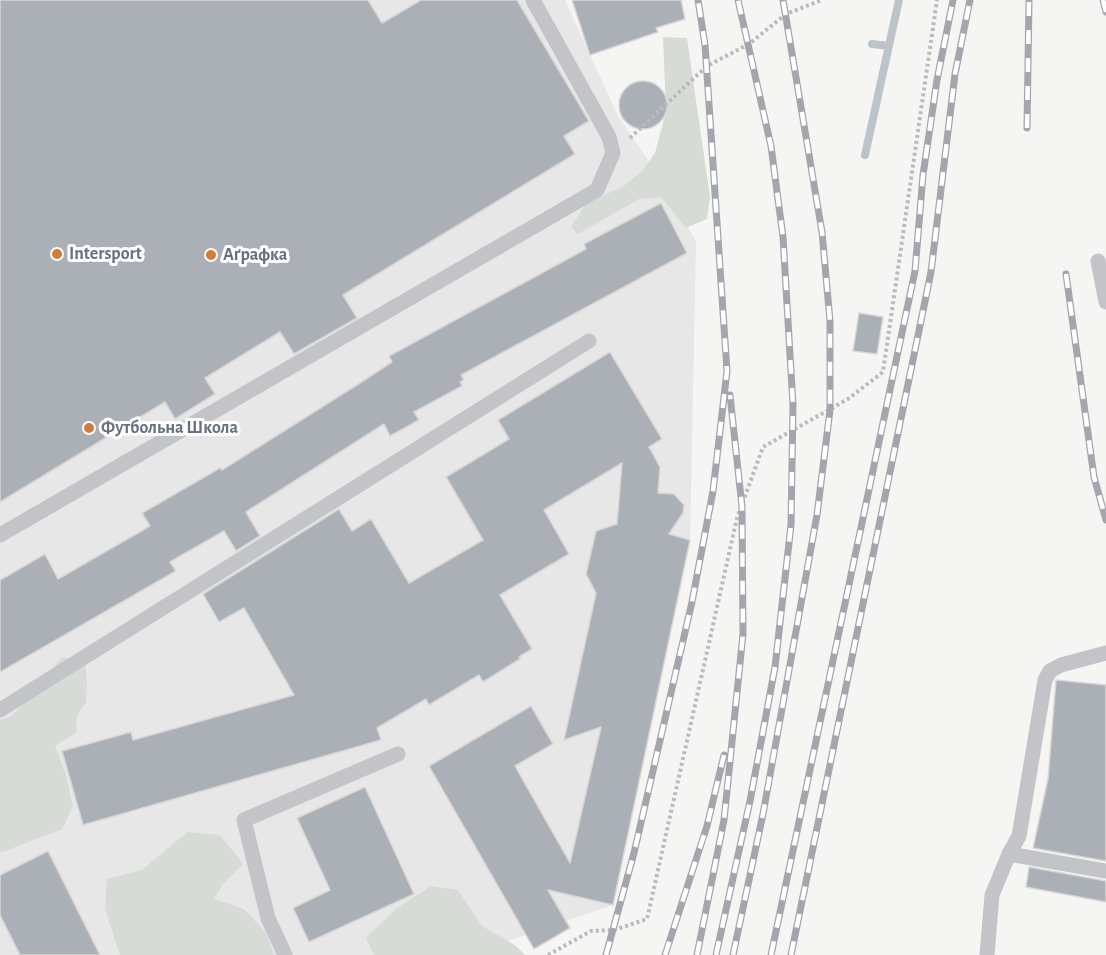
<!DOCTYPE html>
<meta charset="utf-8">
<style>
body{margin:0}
canvas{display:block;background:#f5f6f3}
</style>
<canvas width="1106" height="955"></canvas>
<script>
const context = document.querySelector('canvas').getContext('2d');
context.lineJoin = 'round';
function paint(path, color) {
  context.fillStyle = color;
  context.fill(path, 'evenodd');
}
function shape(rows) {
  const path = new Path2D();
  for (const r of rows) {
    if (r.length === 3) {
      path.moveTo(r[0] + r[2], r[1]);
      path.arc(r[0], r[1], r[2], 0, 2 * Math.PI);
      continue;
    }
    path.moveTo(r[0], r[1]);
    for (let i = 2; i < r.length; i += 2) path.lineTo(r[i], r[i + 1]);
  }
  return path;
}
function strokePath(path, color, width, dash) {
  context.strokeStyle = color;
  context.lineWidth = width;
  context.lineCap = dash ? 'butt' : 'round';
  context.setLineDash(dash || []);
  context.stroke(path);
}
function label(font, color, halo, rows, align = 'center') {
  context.font = font + ' "Alegreya Sans",sans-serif';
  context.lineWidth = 6;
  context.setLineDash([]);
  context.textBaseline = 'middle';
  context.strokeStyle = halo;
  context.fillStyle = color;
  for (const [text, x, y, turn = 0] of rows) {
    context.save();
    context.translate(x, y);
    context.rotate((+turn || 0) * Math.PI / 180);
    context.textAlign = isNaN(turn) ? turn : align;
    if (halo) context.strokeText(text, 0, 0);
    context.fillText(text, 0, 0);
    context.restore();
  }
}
const built = shape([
 [0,0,565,0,618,116,664,183,696,242,690,540,613,905,467,955,0,955]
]);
const green = shape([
 [663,37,687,38,710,197,707,219,686,228,661,197,639,199,578,234,571,227,585,205,625,185,642,171,655,153,666,111],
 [62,657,85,662,87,683,86,702,77,716,76,733,55,746,66,775,73,807,62,829,0,853,0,720,10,717,29,698],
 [187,832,220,835,243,864,223,884,214,899,244,909,267,934,274,955,120,955,105,909,107,879,142,870],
 [431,886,458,890,482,926,515,945,525,955,374,955,366,938,397,908]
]);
const stream = shape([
 [872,44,889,46],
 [865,155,899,0]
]);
const building = shape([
 [0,0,368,0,382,23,421,0,517,0,589,121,564,136,575,154,343,295,357,318,294,354,280,332,205,378,215,394,175,419,165,402,0,502,0,0],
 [572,0,681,0,685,19,656,28,658,32,590,55,572,0],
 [643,105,24],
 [661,203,687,253,461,375,464,380,460,382,462,386,414,412,419,420,390,436,384,424,246,512,260,536,236,551,224,531,170,562,176,571,0,672,0,580,45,554,58,579,84,564,150,526,142,513,220,468,222,470,360,383,392,362,389,356,586,249,584,244,661,203],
 [859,313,883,317,877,354,853,351,859,313],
 [610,352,662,439,649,447,660,467,658,493,674,494,684,505,683,513,669,534,690,540,613,905,548,890,570,928,534,949,429,766,531,706,553,744,515,766,570,863,601,727,564,740,596,593,586,574,596,531,617,524,622,463,544,510,569,554,500,595,532,649,519,657,520,659,483,682,479,675,429,705,426,699,377,728,381,740,83,825,62,751,131,732,133,740,294,695,244,608,219,622,203,594,339,509,352,531,371,519,409,583,483,540,446,477,509,439,498,420,610,352],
 [1056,680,1106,685,1106,861,1033,848,1048,779,1056,680],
 [365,787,414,894,309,942,293,908,330,890,297,818,365,787],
 [48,851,100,955,20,955,0,915,0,875,48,851],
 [1029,867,1106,881,1106,902,1026,887,1029,867]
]);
const path = shape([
 [630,138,707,66,749,44,786,14,822,0],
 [548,955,591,931,614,930,647,919,737,518,763,447,848,399,883,372,937,0]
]);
const lane = shape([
 [1098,261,1106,302],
 [0,535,597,190,613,153,609,137,533,0],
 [1106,653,1061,665,1050,671,1045,680,1019,836,1009,854,1106,871],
 [0,710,589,341],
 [285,955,268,918,244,820,398,754],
 [987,955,992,895,1009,854]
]);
const rail = shape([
 [1103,0,1106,12],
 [1027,128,1029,0],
 [1066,274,1094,477,1106,520],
 [606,955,634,853,692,602,713,491,727,371,705,45,698,0],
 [665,955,707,826,724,755],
 [697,955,724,820,743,634,742,507,730,395],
 [716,955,750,801,775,667,791,525,793,405,783,237,771,146,738,0],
 [733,955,763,814,817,515,830,410,830,321,822,232,783,0],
 [771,955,915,271,923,175,937,80,953,0],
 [791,955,931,272,955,74,970,0]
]);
const markers = [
 [57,254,6,"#d17c38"],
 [211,255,6,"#d17c38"],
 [89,428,6,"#d17c38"]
];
const poiNames = [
 ["Intersport",69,254],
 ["Аґрафка",223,255],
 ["Футбольна Школа",101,428]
];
paint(built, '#e6e7e6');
paint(green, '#d6dcd5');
strokePath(stream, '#bcc3c9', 8);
paint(building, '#abafb6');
strokePath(building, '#d7d7d6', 1.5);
strokePath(path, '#b9bbbe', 4, [3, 3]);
strokePath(lane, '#c2c4c8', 15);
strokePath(rail, '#a3a6ac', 7);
strokePath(rail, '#fff', 4.5, [14]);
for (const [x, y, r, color] of markers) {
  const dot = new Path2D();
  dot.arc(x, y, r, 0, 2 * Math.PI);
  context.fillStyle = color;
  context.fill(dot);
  strokePath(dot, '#fff', 2);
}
label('bold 18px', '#687181', '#fff', poiNames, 'left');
</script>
